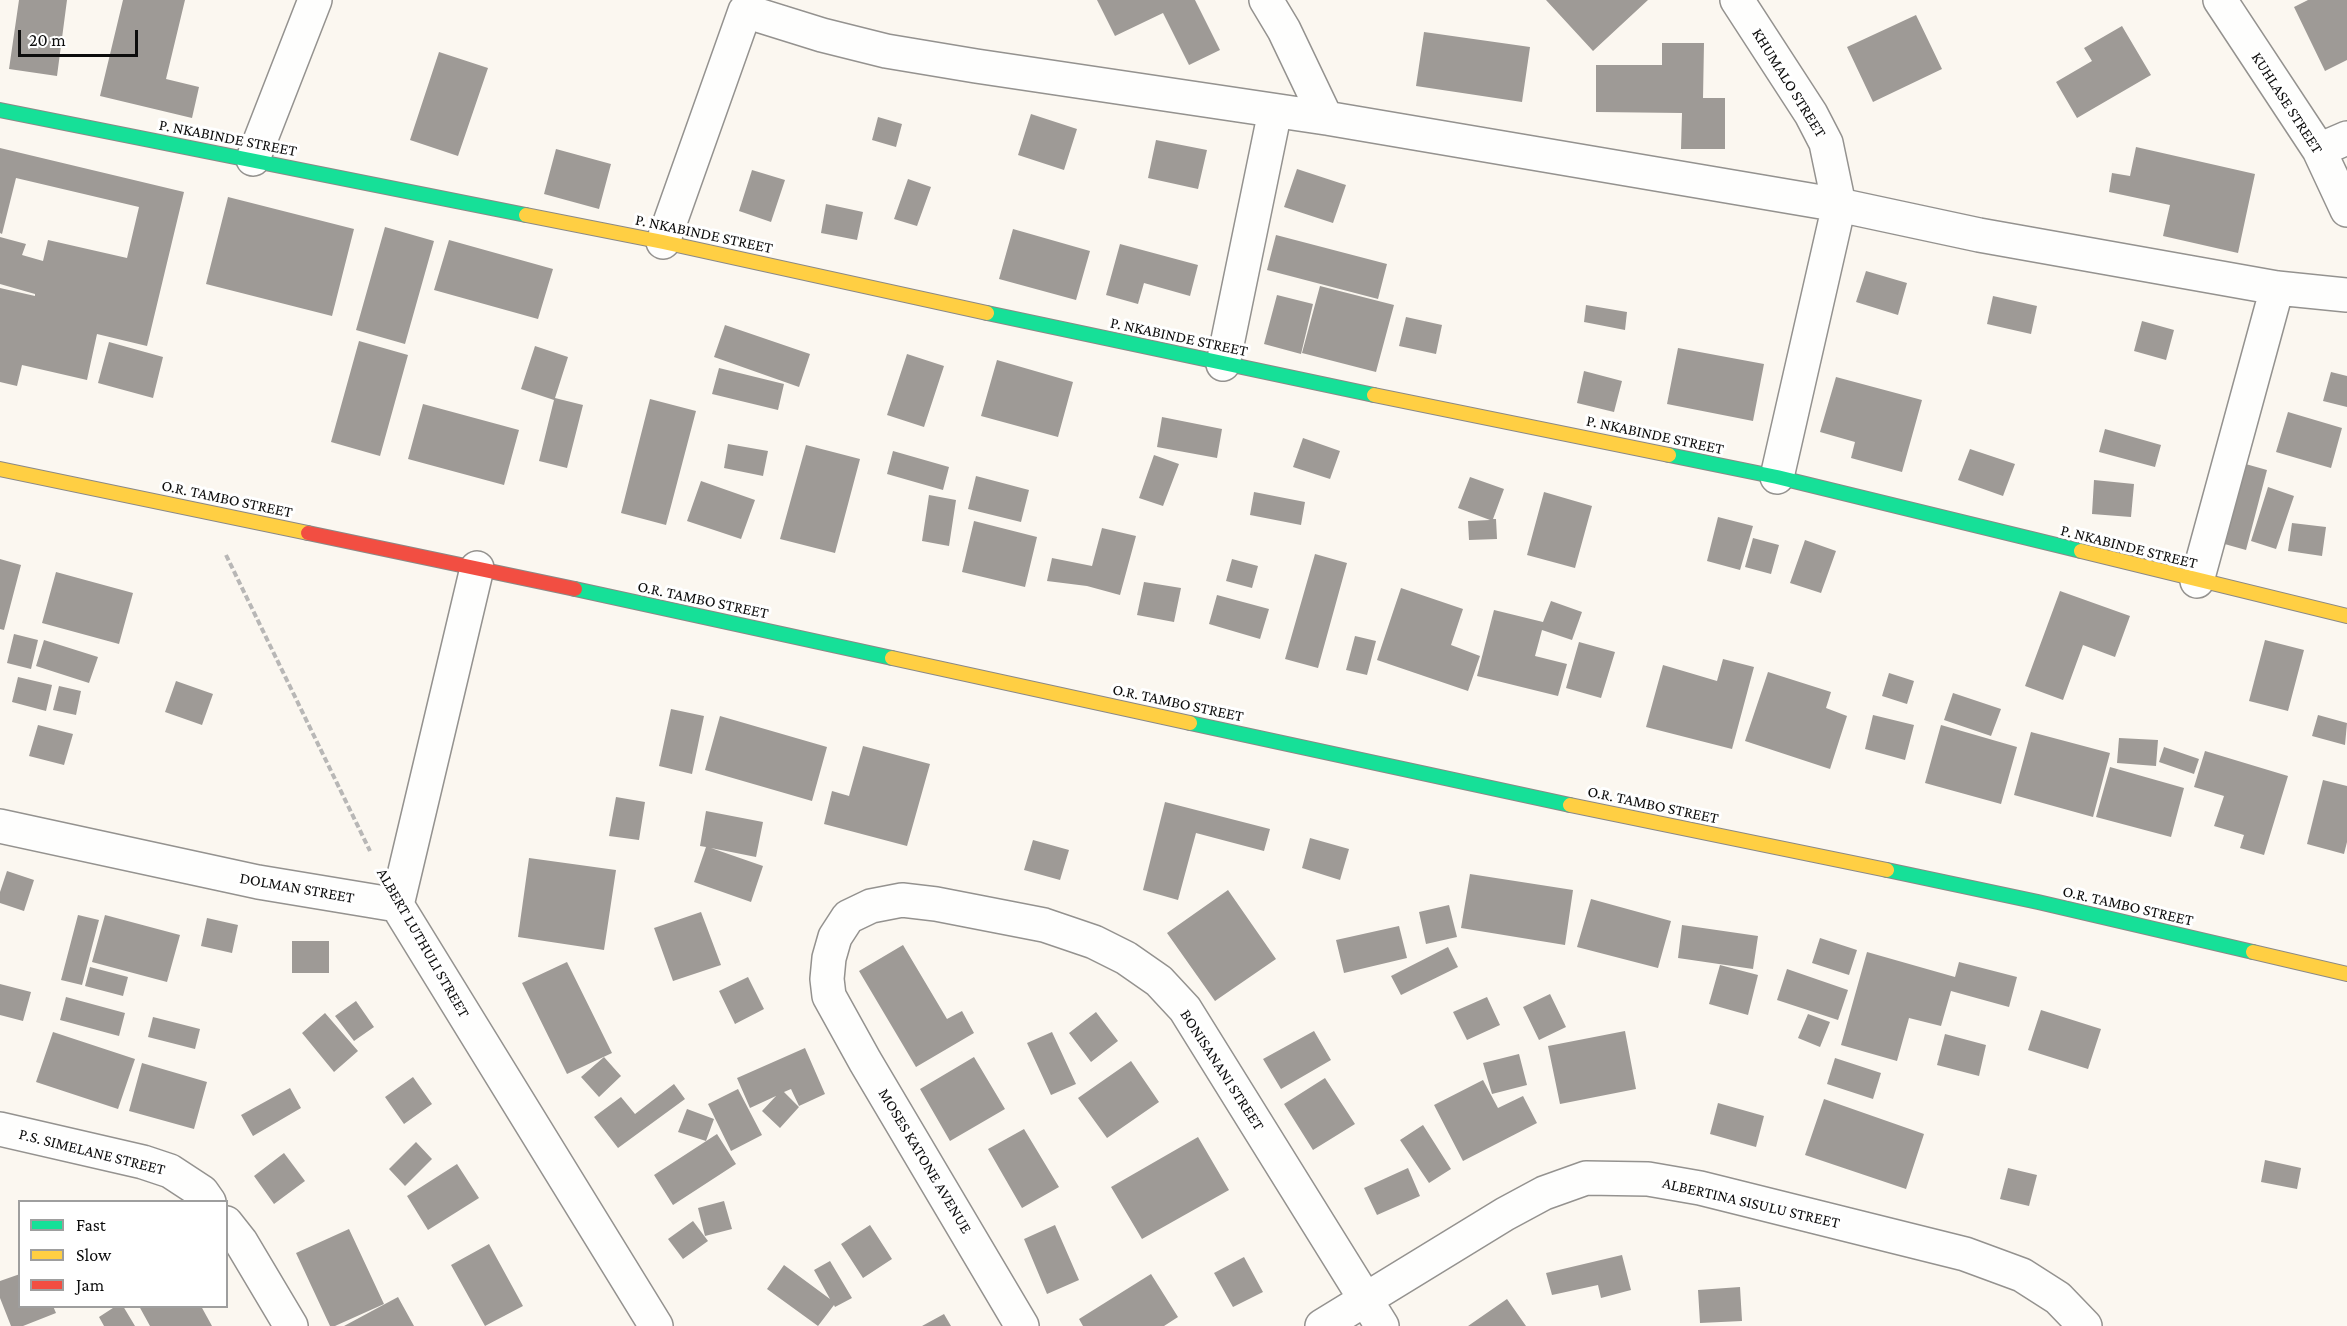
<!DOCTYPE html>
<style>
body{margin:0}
#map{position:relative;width:2347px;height:1326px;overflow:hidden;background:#fbf7f0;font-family:"Crimson Pro",serif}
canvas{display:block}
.legend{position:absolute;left:18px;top:1200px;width:210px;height:108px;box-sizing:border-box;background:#fff;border:2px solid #9e9e9e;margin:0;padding:8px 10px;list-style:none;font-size:18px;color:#0d0d0d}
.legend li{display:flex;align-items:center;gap:12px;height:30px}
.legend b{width:30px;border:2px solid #9e9e9e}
.scale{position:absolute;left:18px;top:30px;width:120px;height:27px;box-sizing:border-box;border:3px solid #0d0d0d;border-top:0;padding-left:8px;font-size:18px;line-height:21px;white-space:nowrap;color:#0d0d0d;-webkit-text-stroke:4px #fff;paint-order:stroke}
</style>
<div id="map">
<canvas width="2347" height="1326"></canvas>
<ul class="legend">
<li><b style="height:8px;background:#16e098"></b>Fast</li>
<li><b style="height:8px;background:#ffcf43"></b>Slow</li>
<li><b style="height:8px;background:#f24e42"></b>Jam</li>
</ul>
<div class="scale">20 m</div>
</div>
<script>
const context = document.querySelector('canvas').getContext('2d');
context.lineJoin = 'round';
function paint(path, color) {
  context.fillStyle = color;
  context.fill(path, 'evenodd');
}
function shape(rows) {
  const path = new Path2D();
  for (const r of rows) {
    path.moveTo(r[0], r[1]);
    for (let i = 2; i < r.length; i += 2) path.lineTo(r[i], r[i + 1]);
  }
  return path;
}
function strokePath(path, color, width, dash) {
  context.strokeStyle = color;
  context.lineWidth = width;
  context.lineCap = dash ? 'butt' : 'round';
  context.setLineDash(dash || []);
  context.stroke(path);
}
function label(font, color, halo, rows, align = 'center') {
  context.font = font + ' "Crimson Pro",serif';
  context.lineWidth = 6;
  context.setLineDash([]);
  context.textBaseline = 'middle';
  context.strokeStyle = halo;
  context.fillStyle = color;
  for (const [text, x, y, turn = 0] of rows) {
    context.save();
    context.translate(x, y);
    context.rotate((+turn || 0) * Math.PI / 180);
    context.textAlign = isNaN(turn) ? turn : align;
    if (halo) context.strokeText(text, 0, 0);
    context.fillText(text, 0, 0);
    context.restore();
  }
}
const building = shape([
 [19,0,67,0,57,76,9,69],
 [123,0,185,0,166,79,199,87,192,118,100,96],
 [1097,0,1195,0,1220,50,1189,65,1163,13,1115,36],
 [1546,0,1648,0,1593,51],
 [2308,0,2347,0,2347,60,2325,71,2294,7],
 [1916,15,1942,69,1873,102,1847,47],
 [2122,26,2151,75,2077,118,2056,82,2092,61,2084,48],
 [1424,32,1530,47,1522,102,1416,86],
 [1662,43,1704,43,1703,98,1725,98,1725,149,1681,149,1682,113,1596,112,1596,65,1662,65],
 [439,52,488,68,458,156,410,140],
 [1031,114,1077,129,1064,170,1018,155],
 [878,117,902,124,896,147,872,140],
 [1156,140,1207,150,1198,189,1148,178],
 [2136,147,2255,174,2238,253,2163,236,2170,205,2109,192,2112,173,2130,176],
 [0,148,184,192,147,346,97,334,87,380,22,365,17,386,0,382,0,288,35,296,35,294,0,284,0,237,26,244,22,255,43,261,48,240,127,258,139,207,16,178,2,234,0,233],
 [556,149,611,164,599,209,544,194],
 [1297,169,1346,185,1333,223,1284,207],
 [752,170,785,180,771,222,739,211],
 [908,179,931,187,917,226,894,219],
 [228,197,354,229,332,316,206,284],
 [826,204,863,212,857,240,821,233],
 [385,227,434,241,405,344,356,330],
 [1013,229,1090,251,1076,300,999,279],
 [1276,235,1387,264,1378,299,1267,270],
 [449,240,553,269,538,319,434,290],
 [1120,244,1198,265,1190,296,1144,283,1138,304,1106,295],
 [1866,271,1907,283,1898,315,1856,302],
 [1320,286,1394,305,1376,372,1302,353],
 [1277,295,1313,304,1301,354,1264,344],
 [1993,296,2037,306,2031,334,1987,324],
 [1586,305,1627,312,1625,330,1584,322],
 [1406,317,1442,325,1436,354,1399,346],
 [2142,321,2174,330,2166,360,2134,351],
 [725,325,810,354,799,387,714,357],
 [359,341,408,355,380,456,331,442],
 [109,342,163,357,153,398,98,383],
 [535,346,568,357,555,398,583,405,567,468,539,461,554,400,521,389],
 [1678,348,1764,364,1753,421,1667,404],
 [907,354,944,366,924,427,887,415],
 [997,360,1073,382,1058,437,981,416],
 [719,368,784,384,778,410,712,394],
 [1584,371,1622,381,1614,412,1577,403],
 [2331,372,2347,376,2347,407,2323,401],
 [1836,377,1922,400,1902,472,1851,458,1855,442,1820,432],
 [650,399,696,411,666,525,621,513],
 [423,404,519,430,504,485,408,459],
 [2288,412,2342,428,2331,468,2276,452],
 [1162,417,1222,429,1217,458,1157,447],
 [2105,429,2161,445,2155,467,2099,452],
 [1303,438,1340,451,1330,479,1293,467],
 [728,444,768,451,763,476,724,468],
 [806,445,860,459,835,553,780,539],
 [1970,449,2015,464,2003,496,1958,480],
 [893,451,949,467,943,490,887,474],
 [1154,455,1179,464,1163,506,1139,498],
 [2242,463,2267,470,2246,550,2221,543],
 [976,476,1029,490,1021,522,968,509],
 [1470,477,1504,489,1493,519,1496,519,1497,539,1469,540,1468,521,1490,520,1458,508],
 [2094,480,2134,484,2131,517,2092,514],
 [701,481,755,500,741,539,687,521],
 [2268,487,2294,496,2276,549,2251,541],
 [1254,492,1305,502,1301,525,1250,515],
 [1544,492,1592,506,1575,568,1527,555],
 [929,495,956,500,949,546,922,541],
 [1718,517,1753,526,1740,570,1707,561],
 [974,521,1037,537,1025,587,962,572],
 [2292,523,2326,527,2322,556,2288,551],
 [1102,528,1136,536,1120,595,1087,586,1047,581,1052,558,1092,566],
 [1753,538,1779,545,1771,574,1745,567],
 [1805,540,1836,551,1821,593,1790,583],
 [1315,554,1347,563,1318,668,1285,659],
 [0,559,21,565,4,630,0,629],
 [1232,559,1258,566,1252,588,1226,581],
 [56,572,133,593,119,644,42,623],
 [1144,582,1181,588,1174,622,1137,615],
 [1401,588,1463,609,1451,645,1480,656,1468,691,1377,660],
 [2060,591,2130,616,2115,657,2083,645,2063,700,2025,686],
 [1217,595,1269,609,1260,639,1209,624],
 [1551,601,1582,612,1572,640,1542,630,1535,656,1567,664,1558,696,1477,676,1494,610,1543,622],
 [14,634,38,640,31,669,7,663],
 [1355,636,1376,641,1367,675,1346,670],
 [44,640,98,657,89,683,36,666],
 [2265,640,2304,650,2288,711,2249,701],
 [1579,642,1615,652,1601,698,1566,688],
 [1723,659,1754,667,1732,749,1646,727,1663,665,1717,681],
 [1768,672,1831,692,1826,708,1847,716,1830,769,1745,741],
 [1889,673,1914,681,1907,704,1882,696],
 [18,677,52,685,46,711,12,702],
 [176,681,213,694,202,725,165,712],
 [59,686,81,691,76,715,53,710],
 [1953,693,2001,709,1991,736,1944,720],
 [671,709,704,716,692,774,659,766],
 [1873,715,1914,725,1905,760,1865,749],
 [2318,715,2347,723,2345,745,2312,736],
 [720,716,827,747,812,801,705,770],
 [38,725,73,734,64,765,29,756],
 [1941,725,2017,747,2001,804,1925,783],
 [2031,732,2110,753,2093,817,2014,795],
 [2119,738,2158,740,2156,766,2117,763],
 [863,746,930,764,907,846,824,824,832,791,849,796],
 [2164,747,2199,759,2194,774,2159,762],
 [2205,751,2288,776,2264,855,2240,848,2244,835,2214,826,2224,796,2194,787],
 [2110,767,2184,788,2171,837,2096,817],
 [2323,780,2347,786,2347,842,2344,854,2307,844],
 [616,797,645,802,639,840,609,836],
 [1165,802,1270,829,1264,851,1196,833,1178,900,1143,890],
 [706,811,763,822,756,857,711,848,763,866,751,902,694,882,706,847,700,846],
 [1310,838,1349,849,1340,880,1302,868],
 [1033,840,1069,850,1060,880,1024,870],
 [529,858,616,870,604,950,518,937],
 [7,871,34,880,24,911,0,903,0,892],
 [1470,874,1573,890,1565,945,1461,928],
 [1228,890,1276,959,1215,1001,1167,933],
 [1591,899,1671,921,1658,968,1577,947],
 [1449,905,1457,937,1426,944,1419,912],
 [701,912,721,965,673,981,654,928],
 [78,915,99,920,82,985,61,980],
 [105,915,180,935,167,982,92,962],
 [207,918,238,925,232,953,201,946],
 [1682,925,1758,936,1753,969,1678,958],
 [1399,926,1407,958,1344,973,1336,940],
 [1820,938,1857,950,1849,975,1812,963],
 [292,941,329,941,329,973,292,973],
 [903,945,947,1019,962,1011,974,1033,916,1067,859,971],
 [1448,947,1458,967,1401,995,1391,976],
 [1867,952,1955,977,1959,962,2017,977,2009,1007,1951,991,1941,1026,1909,1018,1897,1061,1841,1045],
 [567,962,612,1053,567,1074,522,983],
 [1720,965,1758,975,1748,1015,1709,1004],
 [90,967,128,977,123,996,85,986],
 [1787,969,1848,990,1838,1020,1777,1000],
 [748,977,764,1009,735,1024,719,991],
 [0,984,31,992,23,1021,0,1015],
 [1550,994,1566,1027,1539,1040,1523,1007],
 [66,997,125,1013,119,1036,60,1020],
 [1487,997,1500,1025,1467,1040,1453,1012],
 [356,1001,374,1027,354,1041,335,1016],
 [2041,1010,2101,1029,2088,1069,2028,1050],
 [1096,1012,1118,1041,1091,1062,1069,1033],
 [325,1013,358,1051,334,1072,302,1033],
 [1808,1014,1830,1022,1820,1047,1798,1038],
 [153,1017,200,1029,195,1049,148,1037],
 [1314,1031,1331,1060,1281,1089,1263,1059],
 [1625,1031,1636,1089,1560,1104,1548,1046],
 [53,1032,135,1059,118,1109,36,1082],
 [1052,1032,1076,1084,1051,1095,1027,1043],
 [1945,1034,1986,1045,1979,1076,1937,1065],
 [805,1048,825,1094,799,1106,791,1089,784,1092,799,1107,780,1128,762,1111,776,1096,750,1108,737,1078],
 [1519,1054,1527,1085,1492,1094,1483,1063],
 [604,1057,621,1076,599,1097,581,1077],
 [974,1057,1005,1109,950,1141,920,1089],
 [1835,1058,1881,1073,1873,1099,1827,1084],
 [1131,1061,1159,1102,1107,1138,1078,1098],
 [142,1063,207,1082,194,1129,129,1111],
 [413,1077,432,1104,404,1124,385,1097],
 [1325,1078,1355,1124,1313,1150,1284,1104],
 [1483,1080,1498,1108,1523,1096,1537,1123,1463,1161,1434,1105],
 [674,1084,685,1099,618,1148,594,1117,621,1097,635,1114],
 [290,1088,301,1108,253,1136,241,1115],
 [738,1089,762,1135,731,1151,708,1104],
 [1824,1099,1924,1134,1906,1189,1805,1155],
 [1718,1103,1764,1116,1756,1147,1710,1134],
 [687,1109,714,1119,706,1141,678,1132],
 [1423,1125,1451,1169,1429,1183,1400,1140],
 [1024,1129,1059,1187,1022,1208,988,1149],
 [717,1134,736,1164,673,1205,654,1175],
 [1198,1137,1229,1190,1142,1239,1111,1187],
 [416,1142,432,1159,405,1186,389,1169],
 [284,1153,305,1181,274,1204,254,1176],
 [2265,1160,2301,1168,2297,1189,2261,1182],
 [457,1164,479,1198,428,1230,407,1196],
 [1408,1168,1420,1196,1377,1215,1364,1188],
 [2008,1168,2037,1175,2029,1206,2000,1199],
 [724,1201,732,1229,705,1236,698,1208],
 [693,1221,708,1241,683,1259,668,1239],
 [870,1225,892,1259,863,1278,841,1244],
 [1055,1225,1079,1280,1047,1294,1024,1239],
 [349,1229,384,1304,335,1326,330,1326,296,1253],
 [489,1244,523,1306,485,1326,451,1265],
 [1622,1255,1631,1290,1601,1298,1598,1285,1552,1295,1546,1273],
 [1244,1257,1263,1292,1233,1307,1214,1273],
 [830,1261,852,1298,835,1307,834,1305,818,1326,767,1289,784,1265,830,1299,814,1270],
 [20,1274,20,1306,53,1306,56,1313,23,1326,11,1326,0,1298,0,1281],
 [1151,1274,1178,1317,1164,1326,1083,1326,1079,1319],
 [1740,1287,1742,1321,1700,1323,1698,1290],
 [398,1297,414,1326,344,1326],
 [1507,1299,1526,1326,1468,1326],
 [116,1306,123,1306,135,1326,104,1326,99,1317],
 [139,1306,201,1306,212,1326,150,1326],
 [944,1314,951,1326,922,1326]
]);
const path = shape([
 [226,555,370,851]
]);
const street = shape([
 [1266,0,1284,30,1326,118],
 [1737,0,1811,114,1826,143,1839,205,1777,477],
 [2220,0,2319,150,2347,210],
 [745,11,822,35,886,51,976,66,1326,118,1839,205,1979,235,2277,288,2347,295],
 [2319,150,2347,138],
 [253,159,315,0],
 [663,242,745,11],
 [1223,364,1275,111],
 [2197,581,2277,288],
 [0,826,258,882,397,905],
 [397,905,656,1326],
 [397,905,477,568],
 [0,1129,143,1162,170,1171,202,1192,209,1202],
 [226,1223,241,1242,291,1326],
 [1022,1326,865,1061,829,996,827,979,829,958,835,937,848,917,871,906,902,900,936,904,1044,925,1094,942,1126,958,1159,981,1185,1009,1382,1326],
 [1322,1326,1505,1214,1544,1193,1586,1178,1648,1179,1700,1188,1965,1254,2022,1275,2058,1298,2085,1326]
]);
const fast = shape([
 [0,110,526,215],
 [987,313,1374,395],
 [1669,455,1777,477,2081,551],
 [575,589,892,658],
 [1190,723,1570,805],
 [1887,870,2038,902,2253,952]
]);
const slow = shape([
 [526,215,663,242,987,313],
 [1374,395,1669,455],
 [0,469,308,533],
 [2081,551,2347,616],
 [892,658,1190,723],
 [1570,805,1887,870],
 [2253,952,2347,974]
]);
const jam = shape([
 [308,533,575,589]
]);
const streetNames = [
 ["KHUMALO STREET",1789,83,58],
 ["KUHLASE STREET",2287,103,57],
 ["P. NKABINDE STREET",228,138,11],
 ["P. NKABINDE STREET",704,234,12],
 ["P. NKABINDE STREET",1179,337,12],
 ["P. NKABINDE STREET",1655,435,12],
 ["O.R. TAMBO STREET",227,499,12],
 ["P. NKABINDE STREET",2129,547,14],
 ["O.R. TAMBO STREET",703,600,12],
 ["O.R. TAMBO STREET",1178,703,12],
 ["O.R. TAMBO STREET",1653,805,12],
 ["DOLMAN STREET",297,888,10],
 ["O.R. TAMBO STREET",2128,906,13],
 ["ALBERT LUTHULI STREET",423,943,60],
 ["BONISANANI STREET",1222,1070,57],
 ["P.S. SIMELANE STREET",92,1152,14],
 ["MOSES KATONE AVENUE",925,1161,59],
 ["ALBERTINA SISULU STREET",1751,1203,13]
];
paint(building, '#9e9a96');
strokePath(street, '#94928f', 36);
strokePath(fast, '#8b8986', 16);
strokePath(slow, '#8b8986', 16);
strokePath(jam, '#8b8986', 16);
strokePath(path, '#b8b7b6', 4, [6, 3]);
strokePath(street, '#fefefd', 33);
strokePath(fast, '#16e098', 14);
strokePath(slow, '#ffcf43', 14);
strokePath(jam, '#f24e42', 14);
label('16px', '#0d0d0d', '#fff', streetNames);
</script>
